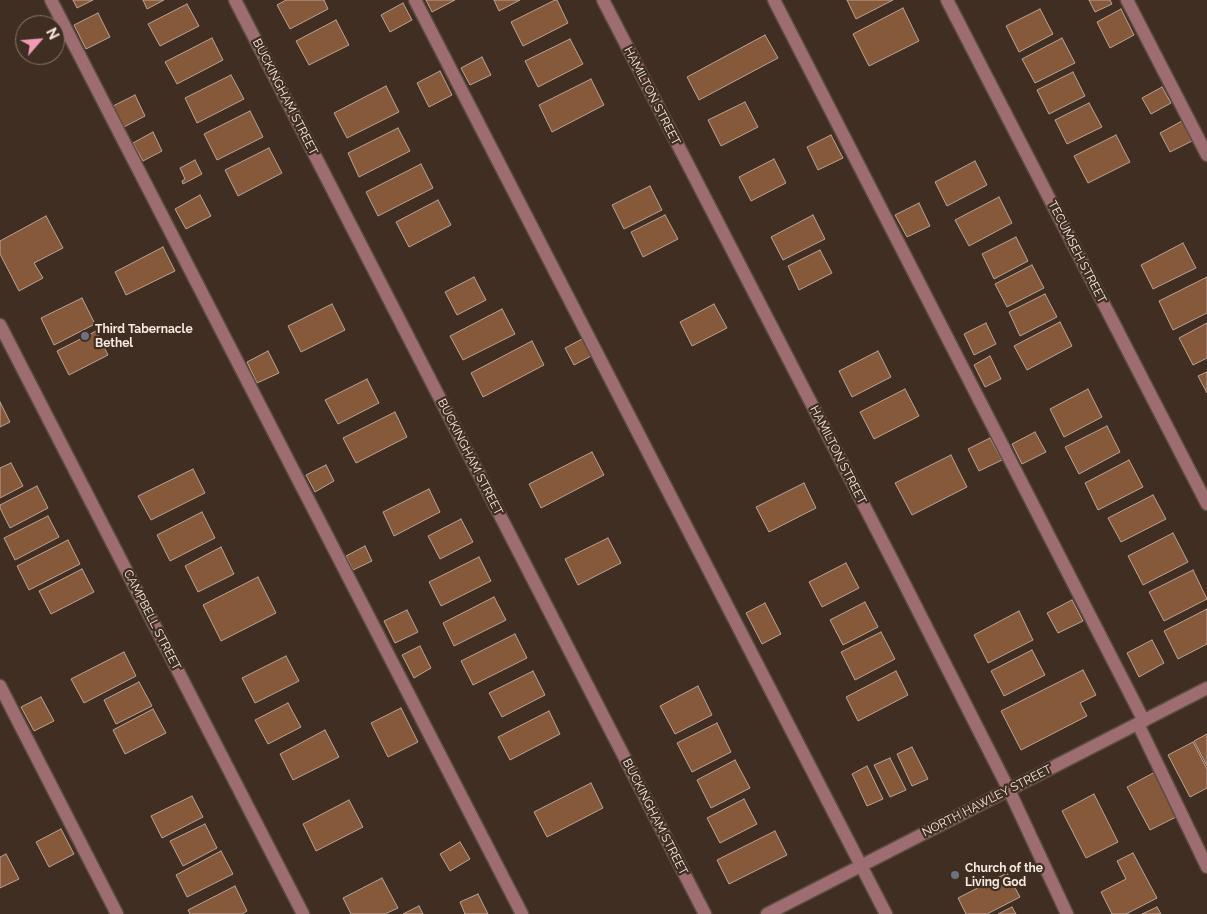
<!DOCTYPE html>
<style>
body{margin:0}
#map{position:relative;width:1207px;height:914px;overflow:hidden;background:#3f2e21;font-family:Raleway,sans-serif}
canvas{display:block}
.north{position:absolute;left:15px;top:15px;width:50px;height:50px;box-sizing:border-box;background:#3f2e21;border:1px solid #88796e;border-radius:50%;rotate:63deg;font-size:14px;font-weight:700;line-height:20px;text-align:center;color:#f6eae2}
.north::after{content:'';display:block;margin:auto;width:18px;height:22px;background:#f09ab5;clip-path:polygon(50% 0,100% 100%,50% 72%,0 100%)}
</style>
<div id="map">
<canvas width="1207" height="914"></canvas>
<div class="north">N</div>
</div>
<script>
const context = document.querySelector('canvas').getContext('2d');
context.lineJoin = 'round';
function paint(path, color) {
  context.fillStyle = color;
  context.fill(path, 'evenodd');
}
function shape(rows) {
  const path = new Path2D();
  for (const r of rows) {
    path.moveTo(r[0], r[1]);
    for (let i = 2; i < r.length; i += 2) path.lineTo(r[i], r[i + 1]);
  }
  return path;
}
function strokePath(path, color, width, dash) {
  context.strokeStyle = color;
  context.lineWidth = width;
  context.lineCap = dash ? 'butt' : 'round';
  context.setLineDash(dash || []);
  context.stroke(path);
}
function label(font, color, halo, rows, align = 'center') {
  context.font = font + ' Raleway,sans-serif';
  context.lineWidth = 4.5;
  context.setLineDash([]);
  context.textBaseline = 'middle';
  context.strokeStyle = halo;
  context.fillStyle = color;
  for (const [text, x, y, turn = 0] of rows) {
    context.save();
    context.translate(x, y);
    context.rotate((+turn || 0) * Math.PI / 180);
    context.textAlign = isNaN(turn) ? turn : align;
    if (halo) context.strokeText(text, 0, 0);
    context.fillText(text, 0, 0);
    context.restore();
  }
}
const building = shape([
 [73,0,93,0,77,8,73,0],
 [143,0,164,0,147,9,143,0],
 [286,0,324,0,328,9,290,29,277,5,286,0],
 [426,0,455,0,432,12,426,0],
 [494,0,520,0,499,11,494,0],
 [555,0,557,0,568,23,523,46,511,22,555,0],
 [847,0,893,0,856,19,847,0],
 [1089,0,1110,0,1112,4,1095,12,1089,0],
 [403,3,412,20,390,32,381,15,403,3],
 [187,4,199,26,160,46,148,24,187,4],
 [903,8,919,41,869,66,853,34,903,8],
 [1040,9,1053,34,1019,52,1006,26,1040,9],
 [1121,9,1134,35,1110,48,1097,22,1121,9],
 [98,13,110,37,86,49,74,25,98,13],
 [336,20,349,45,309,65,296,41,336,20],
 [765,35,778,58,699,100,687,77,765,35],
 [212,38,223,60,177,84,165,62,212,38],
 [1062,38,1075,63,1035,83,1022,59,1062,38],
 [570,39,583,64,538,87,525,61,570,39],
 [482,57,491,75,470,85,461,68,482,57],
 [440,71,452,95,429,107,417,83,440,71],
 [1073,72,1085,96,1049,114,1037,90,1073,72],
 [231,75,244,99,197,123,185,98,231,75],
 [591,79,604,105,552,132,539,105,591,79],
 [386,86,399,112,347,138,334,113,386,86],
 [1162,87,1171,103,1151,114,1142,98,1162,87],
 [135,95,145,116,124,127,113,106,135,95],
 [745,102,758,127,721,146,708,120,745,102],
 [1089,103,1102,127,1067,144,1055,120,1089,103],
 [250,111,263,137,217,160,204,134,250,111],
 [1182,121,1192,141,1170,152,1160,133,1182,121],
 [398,128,410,151,359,177,348,153,398,128],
 [153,132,162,151,143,161,133,143,153,132],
 [831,135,843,158,818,170,807,147,831,135],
 [1116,135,1130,162,1088,183,1074,156,1116,135],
 [269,148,282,173,238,196,225,170,269,148],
 [774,159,786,183,751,201,739,177,774,159],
 [195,160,202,174,183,184,182,181,185,179,180,168,195,160],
 [975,161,987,185,947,206,935,182,975,161],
 [421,164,433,188,378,216,366,192,421,164],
 [650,186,662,210,624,229,612,205,650,186],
 [200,195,211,216,186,229,175,209,200,195],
 [999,197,1012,223,969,246,955,220,999,197],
 [438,200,451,225,409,247,396,222,438,200],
 [919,203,930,226,907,237,895,215,919,203],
 [665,215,678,239,643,257,631,232,665,215],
 [813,215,825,239,783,260,771,237,813,215],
 [46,216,63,248,34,263,43,278,19,291,0,254,0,241,46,216],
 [1016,237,1028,261,994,279,982,254,1016,237],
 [1183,243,1196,268,1153,289,1141,265,1183,243],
 [163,247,175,271,126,295,115,272,163,247],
 [820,250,832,273,799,290,788,266,820,250],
 [1032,265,1044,288,1007,307,995,284,1032,265],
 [474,277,486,300,457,315,445,292,474,277],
 [1207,277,1207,313,1173,330,1159,301,1207,277],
 [1045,294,1057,317,1020,336,1009,312,1045,294],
 [82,298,95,324,54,345,41,318,82,298],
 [332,304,345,330,301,352,288,326,332,304],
 [714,304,727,328,692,346,680,322,714,304],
 [502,309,515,334,463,360,450,336,502,309],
 [1060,322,1072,346,1027,370,1014,346,1060,322],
 [986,323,996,344,974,355,964,334,986,323],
 [1207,323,1207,358,1193,365,1179,338,1207,323],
 [96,331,108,355,69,375,57,351,96,331],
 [582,339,591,356,574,365,565,348,582,339],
 [532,341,544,365,483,397,471,373,532,341],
 [268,351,279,373,257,383,247,362,268,351],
 [878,351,891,377,852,397,839,371,878,351],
 [990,356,1001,379,985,387,974,365,990,356],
 [1207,372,1207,393,1198,376,1207,372],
 [367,379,379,403,338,424,325,400,367,379],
 [905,389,919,416,874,439,860,412,905,389],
 [1088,389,1102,417,1064,437,1050,409,1088,389],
 [0,402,10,422,0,427,0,402],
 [395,412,407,437,356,463,343,438,395,412],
 [1107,426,1120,452,1079,474,1065,447,1107,426],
 [1035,432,1046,452,1022,464,1012,444,1035,432],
 [990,438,1002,460,979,471,968,449,990,438],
 [592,452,604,475,541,508,529,484,592,452],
 [951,455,967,487,912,515,895,483,951,455],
 [1129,460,1143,487,1098,510,1085,483,1129,460],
 [11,463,23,486,0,498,0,468,11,463],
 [326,465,334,481,315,492,306,475,326,465],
 [193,469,205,493,151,520,138,496,193,469],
 [804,483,816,508,769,532,756,507,804,483],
 [37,486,48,508,10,528,0,508,0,505,37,486],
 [429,489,440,512,394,536,383,512,429,489],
 [1153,495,1166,519,1121,542,1108,518,1153,495],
 [202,512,215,538,170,561,157,535,202,512],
 [48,516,59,537,15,560,4,538,48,516],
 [461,519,473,542,440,559,428,536,461,519],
 [1173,533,1188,562,1143,585,1128,556,1173,533],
 [608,538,621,563,578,585,565,559,608,538],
 [68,540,80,564,29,590,17,566,68,540],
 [365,546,372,561,353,570,346,556,365,546],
 [221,547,234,574,198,592,185,566,221,547],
 [479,557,491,581,441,606,429,582,479,557],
 [846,563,859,588,822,607,809,582,846,563],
 [82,569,94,592,51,614,39,591,82,569],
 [1193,570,1207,599,1164,621,1149,592,1193,570],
 [258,577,276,613,221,641,203,605,258,577],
 [494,597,506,620,454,646,443,623,494,597],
 [1072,600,1083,621,1058,633,1047,613,1072,600],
 [865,602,878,627,843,645,830,620,865,602],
 [765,603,781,634,762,644,746,613,765,603],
 [1207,609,1207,644,1178,659,1164,631,1207,609],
 [407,610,418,632,395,643,384,621,407,610],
 [1019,611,1033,640,988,663,974,635,1019,611],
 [881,632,895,659,855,680,841,652,881,632],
 [515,634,527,658,473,685,461,661,515,634],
 [1152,640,1164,663,1139,677,1127,653,1152,640],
 [420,646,431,668,414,678,402,655,420,646],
 [1032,650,1045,675,1004,696,991,671,1032,650],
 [124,652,136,676,84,703,71,679,124,652],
 [286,656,299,681,255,703,242,678,286,656],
 [1083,670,1096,695,1080,703,1087,716,1021,750,1001,711,1083,670],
 [533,671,545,695,502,717,489,693,533,671],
 [896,671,908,695,858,721,846,697,896,671],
 [139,682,152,706,116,724,104,700,139,682],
 [698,686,712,715,675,734,660,706,698,686],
 [41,697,54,721,34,731,21,707,41,697],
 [288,703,301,727,268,744,255,720,288,703],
 [401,708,418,742,388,757,371,723,401,708],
 [153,709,166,733,125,754,113,730,153,709],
 [549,711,560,734,510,760,498,737,549,711],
 [717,723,731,752,692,772,677,743,717,723],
 [325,730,339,757,293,780,280,754,325,730],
 [1207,734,1207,766,1194,741,1207,734],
 [1193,742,1207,769,1207,788,1190,797,1168,755,1193,742],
 [912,747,928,779,912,786,897,754,912,747],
 [890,758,906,790,890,797,874,765,890,758],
 [735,760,750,788,711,808,697,780,735,760],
 [867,766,883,799,867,806,852,774,867,766],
 [1155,772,1178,816,1150,830,1127,787,1155,772],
 [591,783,603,808,547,837,534,812,591,783],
 [1094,794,1118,842,1086,858,1062,811,1094,794],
 [192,796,203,817,162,838,151,816,192,796],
 [744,799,757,824,720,843,707,818,744,799],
 [349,800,363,827,316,851,303,824,349,800],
 [205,824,217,848,183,866,170,841,205,824],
 [61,829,74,854,49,867,36,842,61,829],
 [775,831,787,855,729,884,717,860,775,831],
 [460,842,470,859,450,871,440,854,460,842],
 [221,851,233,874,187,897,176,875,221,851],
 [1133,853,1157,898,1126,914,1112,914,1101,892,1126,879,1117,861,1133,853],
 [6,854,19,879,0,888,0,857,6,854],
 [1007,873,1020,897,987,914,966,914,958,898,1007,873],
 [382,878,398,908,385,914,351,914,343,898,382,878],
 [235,886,247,911,242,914,190,914,188,910,235,886],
 [478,894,488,914,465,914,460,902,478,894],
 [419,906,423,914,403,914,419,906],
 [1012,907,1016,914,998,914,1012,907],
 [1157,907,1161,914,1142,914,1157,907]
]);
const minor = shape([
 [51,0,522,914],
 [235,0,705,914],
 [415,0,886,914],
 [603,0,902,579,1009,790,1067,914],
 [774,0,1144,721],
 [947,0,1207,504],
 [1127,0,1207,155],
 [0,325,303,914],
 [0,686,117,914],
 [1138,724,1207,867],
 [767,914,1207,688]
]);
const markers = [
 [85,336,5,"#6b7280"],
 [955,875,5,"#6b7280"]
];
const streetNames = [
 ["HAMILTON STREET",652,96,63],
 ["BUCKINGHAM STREET",285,97,63],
 ["TECUMSEH STREET",1077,252,63],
 ["HAMILTON STREET",838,455,63],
 ["BUCKINGHAM STREET",470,457,63],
 ["CAMPBELL STREET",152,620,63],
 ["NORTH HAWLEY STREET",987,801,-27],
 ["BUCKINGHAM STREET",655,817,63]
];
const poiNames = [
 ["Third Tabernacle",95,329],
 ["Bethel",95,343],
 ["Church of the",965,868],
 ["Living God",965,882]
];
paint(building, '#87593b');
strokePath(building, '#baa395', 1);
strokePath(minor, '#5c4c40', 15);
strokePath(minor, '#9d6d71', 12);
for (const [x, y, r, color] of markers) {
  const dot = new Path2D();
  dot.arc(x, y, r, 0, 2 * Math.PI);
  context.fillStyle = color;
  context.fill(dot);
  strokePath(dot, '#3f2e21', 2);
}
label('12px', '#f6eae2', '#3f2e21', streetNames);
label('bold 12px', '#f6eae2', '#3f2e21', poiNames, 'left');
</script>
